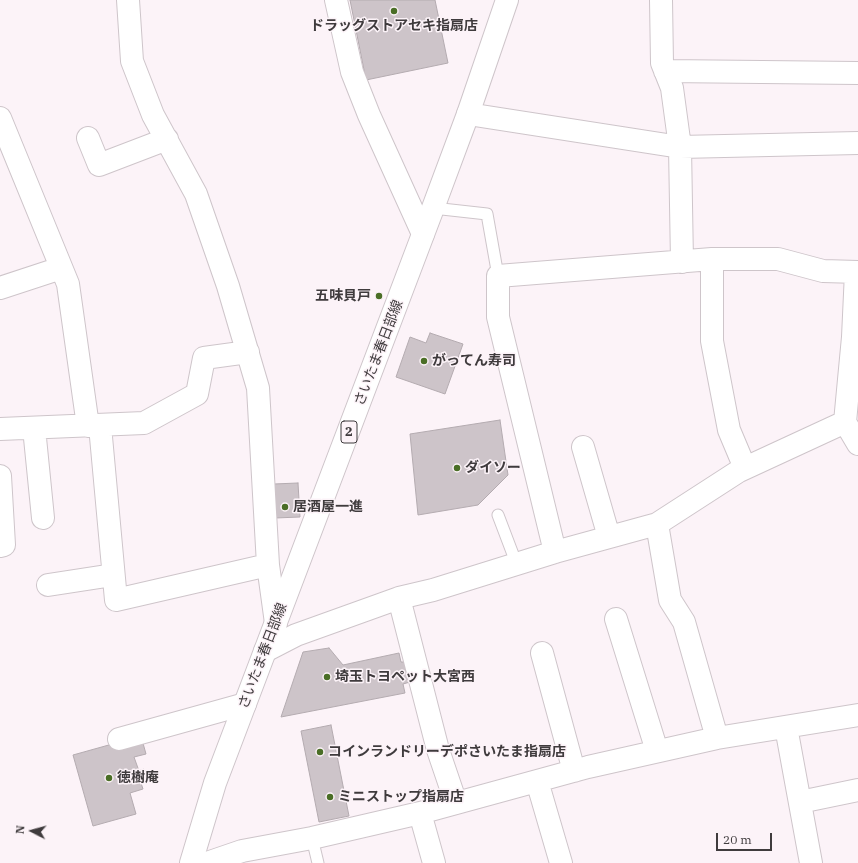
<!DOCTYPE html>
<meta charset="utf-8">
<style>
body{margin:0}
#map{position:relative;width:858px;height:863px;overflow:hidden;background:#fcf3f8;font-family:"IBM Plex Serif",serif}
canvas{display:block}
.north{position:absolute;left:12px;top:811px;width:40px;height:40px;-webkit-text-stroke:3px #fcf3f8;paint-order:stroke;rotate:276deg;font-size:11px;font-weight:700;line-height:16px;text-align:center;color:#3f3b3d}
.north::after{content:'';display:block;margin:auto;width:14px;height:18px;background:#3f3b3d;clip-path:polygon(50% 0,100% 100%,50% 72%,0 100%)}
.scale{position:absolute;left:716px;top:833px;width:56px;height:18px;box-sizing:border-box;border:2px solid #3f3b3d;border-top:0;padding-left:5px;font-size:12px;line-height:14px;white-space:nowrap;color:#3f3b3d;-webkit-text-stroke:3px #fcf3f8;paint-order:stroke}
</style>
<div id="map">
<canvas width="858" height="863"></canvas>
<div class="north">N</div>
<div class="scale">20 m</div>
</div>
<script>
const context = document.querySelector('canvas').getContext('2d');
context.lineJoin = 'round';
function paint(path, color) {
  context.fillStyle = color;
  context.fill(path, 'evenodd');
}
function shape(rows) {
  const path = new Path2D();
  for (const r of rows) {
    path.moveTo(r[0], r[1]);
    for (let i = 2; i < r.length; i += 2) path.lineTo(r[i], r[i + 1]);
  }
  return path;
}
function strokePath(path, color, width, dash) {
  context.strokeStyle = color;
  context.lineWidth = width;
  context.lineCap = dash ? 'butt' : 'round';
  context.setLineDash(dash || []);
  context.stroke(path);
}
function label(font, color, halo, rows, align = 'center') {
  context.font = font + ' "IBM Plex Serif","Noto Sans JP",serif';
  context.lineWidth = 3;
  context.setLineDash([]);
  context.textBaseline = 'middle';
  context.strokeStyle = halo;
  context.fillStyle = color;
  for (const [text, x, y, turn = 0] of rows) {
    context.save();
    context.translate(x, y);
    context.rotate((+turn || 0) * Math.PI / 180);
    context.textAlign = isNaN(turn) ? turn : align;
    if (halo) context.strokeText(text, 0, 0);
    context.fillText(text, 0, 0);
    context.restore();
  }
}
const building = shape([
 [350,0,435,0,448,63,366,80,350,0],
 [430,333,463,344,445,394,396,377,410,337,426,343,430,333],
 [500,420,508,475,478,505,418,515,410,434,500,420],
 [298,483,300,517,275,518,274,484,298,483],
 [329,648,343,665,399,653,401,662,404,662,410,682,403,684,405,693,281,717,303,652,329,648],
 [331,725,349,816,319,822,301,731,331,725],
 [141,736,146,754,134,757,139,771,144,769,146,778,140,780,143,789,130,793,136,814,93,826,73,755,141,736]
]);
const service = shape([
 [433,208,487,214,498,276],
 [498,515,517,565],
 [312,838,318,863]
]);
const minor = shape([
 [128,0,132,61,153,115,196,194,228,286,258,388,268,565,276,623],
 [336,0,352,72,369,115,423,234],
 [661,0,662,63,672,88,680,147,682,262],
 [665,71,858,73],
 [468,114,680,147,858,143],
 [0,118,68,284,88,426],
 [88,138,99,165,167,139],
 [712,259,712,341,729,430,745,468],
 [0,288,61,268],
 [845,422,853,337,856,272],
 [100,426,116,600,268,565],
 [34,428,43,518],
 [0,429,144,423,197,394,204,358,248,352],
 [583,447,609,537],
 [0,476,4,545,0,546],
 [657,524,670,600,684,622,717,738],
 [555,552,498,317,498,276,712,259,778,259,823,271,858,272],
 [48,585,113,575],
 [399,598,438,750,456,803],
 [616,619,657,751],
 [265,651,296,635,399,598,433,590,555,552,657,524,739,471,845,422,858,444],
 [542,653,574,771],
 [786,727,811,863],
 [119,739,245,704],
 [537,781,561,863],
 [800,802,858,790],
 [420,813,434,863],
 [207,863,242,851,312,838,420,813,588,767,717,738,858,715]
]);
const primary = shape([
 [191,863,215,783,433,208,468,114,507,0]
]);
const markers = [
 [394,11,4,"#4a6e26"],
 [379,296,4,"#4a6e26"],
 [424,361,4,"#4a6e26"],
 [457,468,4,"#4a6e26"],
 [285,507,4,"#4a6e26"],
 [327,677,4,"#4a6e26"],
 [320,752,4,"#4a6e26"],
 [109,778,4,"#4a6e26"],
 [330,797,4,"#4a6e26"]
];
const shields = [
 [349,432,16]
];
const shieldNames = [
 ["2",349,432]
];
const poiNames = [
 ["ドラッグストアセキ指扇店",394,26,"center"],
 ["五味貝戸",371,296,"right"],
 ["がってん寿司",432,361],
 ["ダイソー",465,468],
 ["居酒屋一進",293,507],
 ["埼玉トヨペット大宮西",335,677],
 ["コインランドリーデポさいたま指扇店",328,752],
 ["徳樹庵",117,778],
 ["ミニストップ指扇店",338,797]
];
const streetNames = [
 ["さいたま春日部線",379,353,-69],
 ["さいたま春日部線",263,656,-69]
];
paint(building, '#cdc4c9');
strokePath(building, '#b4abb0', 1);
strokePath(service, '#cec5ca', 13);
strokePath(minor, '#cec5ca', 24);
strokePath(primary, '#cec5ca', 24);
strokePath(service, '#fff', 11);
strokePath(minor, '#fff', 22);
strokePath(primary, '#fff', 22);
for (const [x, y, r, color] of markers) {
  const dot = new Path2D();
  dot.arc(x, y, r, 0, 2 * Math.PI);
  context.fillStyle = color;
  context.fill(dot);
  strokePath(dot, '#fcf3f8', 1.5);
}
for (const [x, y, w] of shields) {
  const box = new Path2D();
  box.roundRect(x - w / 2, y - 11, w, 22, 3);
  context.fillStyle = '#fcf3f8';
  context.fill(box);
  strokePath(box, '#3f3b3d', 1);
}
label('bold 13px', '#3f3b3d', null, shieldNames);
label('bold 14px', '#3f3b3d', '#fcf3f8', poiNames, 'left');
label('14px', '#3f3b3d', '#fcf3f8', streetNames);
</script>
